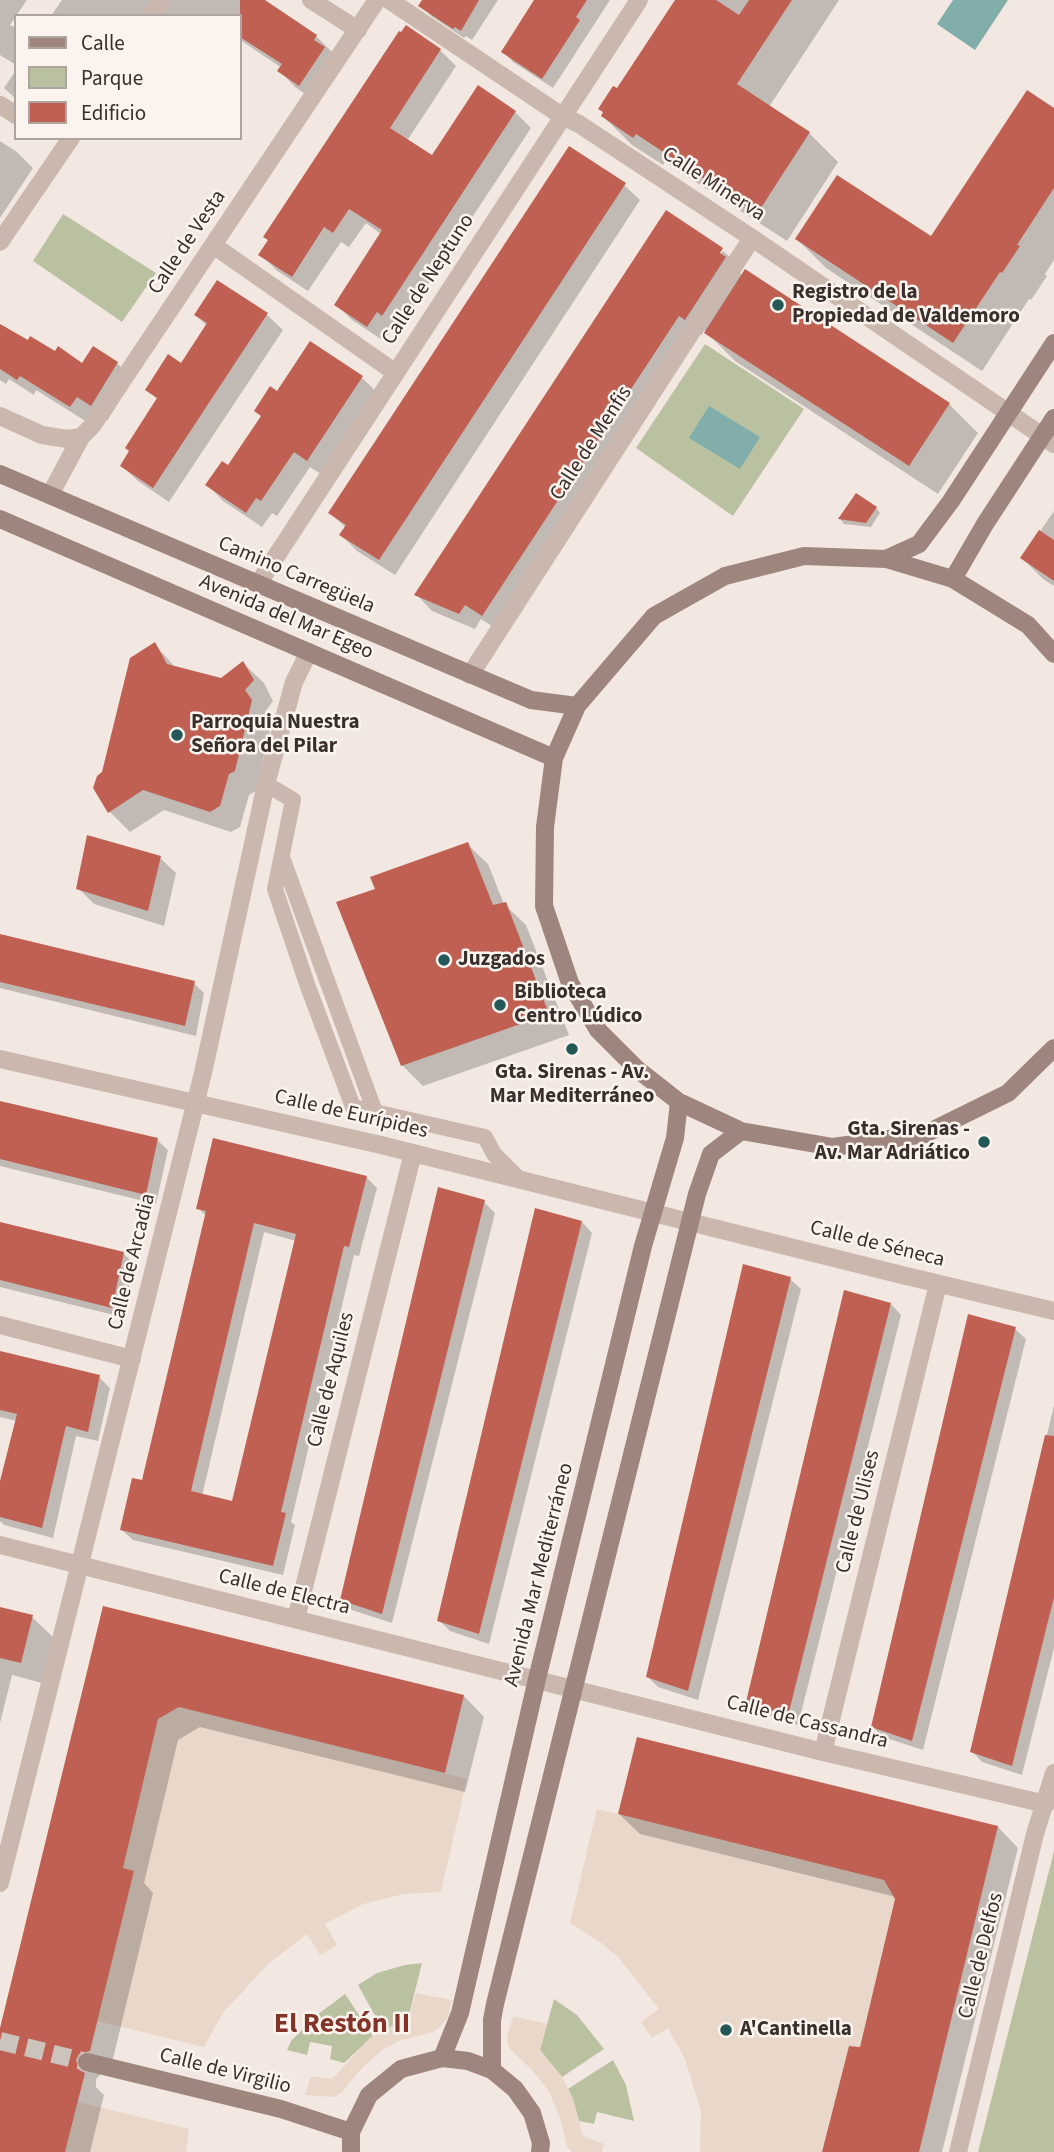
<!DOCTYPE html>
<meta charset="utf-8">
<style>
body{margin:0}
#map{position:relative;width:1054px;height:2152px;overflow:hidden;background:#f2e8e1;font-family:"Source Sans 3",sans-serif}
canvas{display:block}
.legend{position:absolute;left:14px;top:14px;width:228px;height:126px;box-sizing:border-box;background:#faf3ee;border:2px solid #ada4a0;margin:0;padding:9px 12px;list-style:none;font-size:21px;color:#392e2b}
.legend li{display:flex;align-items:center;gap:14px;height:35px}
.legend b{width:35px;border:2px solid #ada4a0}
</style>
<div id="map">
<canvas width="1054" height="2152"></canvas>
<ul class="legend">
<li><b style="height:9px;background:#9e867e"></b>Calle</li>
<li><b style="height:19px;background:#bac1a1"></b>Parque</li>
<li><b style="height:19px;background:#bf6052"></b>Edificio</li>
</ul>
</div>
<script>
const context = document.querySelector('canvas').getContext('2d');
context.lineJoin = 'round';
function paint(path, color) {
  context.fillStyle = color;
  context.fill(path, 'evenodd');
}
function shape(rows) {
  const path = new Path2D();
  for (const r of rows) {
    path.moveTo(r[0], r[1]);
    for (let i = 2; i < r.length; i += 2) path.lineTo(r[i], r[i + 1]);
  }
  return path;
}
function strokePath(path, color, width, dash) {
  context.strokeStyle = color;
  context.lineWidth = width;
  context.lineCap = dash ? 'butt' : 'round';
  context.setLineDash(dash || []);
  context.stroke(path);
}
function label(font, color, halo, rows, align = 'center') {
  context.font = font + ' "Source Sans 3",sans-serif';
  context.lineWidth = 5;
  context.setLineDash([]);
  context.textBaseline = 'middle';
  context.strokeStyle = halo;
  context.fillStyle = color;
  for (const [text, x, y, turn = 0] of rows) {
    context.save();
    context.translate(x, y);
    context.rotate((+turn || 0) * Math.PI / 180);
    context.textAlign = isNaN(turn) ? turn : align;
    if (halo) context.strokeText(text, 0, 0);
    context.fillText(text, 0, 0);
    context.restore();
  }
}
const green = shape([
 [63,214,156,273,122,322,33,261],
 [705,344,804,409,733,516,636,448],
 [1054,1851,1054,2152,978,2152],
 [422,1963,408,2019,383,2030,358,1985,377,1973,405,1965],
 [345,1994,373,2036,344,2063,330,2059,332,2046,310,2042,307,2055,287,2050,291,2041,317,2015],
 [554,1999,577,2015,604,2049,562,2077,540,2050],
 [613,2060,626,2085,634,2121,597,2112,594,2124,579,2121,568,2089]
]);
const plaza = shape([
 [179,1707,467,1779,441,1892,404,1894,363,1904,325,1924,337,1945,320,1955,307,1934,267,1965,236,1999,224,2011,204,2047,97,2021,134,1871,123,1868,158,1719],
 [597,1809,884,1880,895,1899,860,2047,849,2046,822,2152,700,2152,701,2112,685,2059,668,2028,652,2038,641,2022,659,2009,618,1957,600,1942,570,1923],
 [416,1993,452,2000,448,2017,439,2028,433,2032,401,2040,381,2051,360,2070,343,2091,334,2097,305,2095,311,2076,332,2079,369,2039,383,2030,408,2019],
 [513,2016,547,2024,540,2050,562,2077,573,2098,583,2136,604,2144,602,2152,572,2152,567,2147,561,2120,549,2091,531,2069,509,2048,507,2037],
 [78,2102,189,2129,186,2152,65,2152]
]);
const water = shape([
 [953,0,1008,0,975,50,937,24],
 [709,406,760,437,740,469,689,438]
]);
const shadow = shape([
 [0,0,27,0,10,25,16,28,16,65,0,55],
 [62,0,261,0,316,36,332,52,315,101,295,87,280,71,282,68,240,40,240,16,51,16],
 [424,0,498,0,472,40,466,36,464,38,431,16,421,6],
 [536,0,610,0,553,88,513,62,503,51],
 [677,0,839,0,769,107,809,133,838,162,787,241,665,162,663,165,632,145,603,116],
 [440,50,456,66,407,141,432,158,515,112,531,128,398,330,393,327,384,341,352,320,336,304,381,234,366,223,349,247,341,242,308,291,276,270,261,254],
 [16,70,16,99,4,88],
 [1054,110,1054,260,1045,274,1047,276,1031,300,1029,299,982,371,826,268,797,239,931,239],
 [0,141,17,152,33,168,0,218],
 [624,185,640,200,395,575,357,551,341,535,346,528,330,513],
 [667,213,723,250,719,250,716,261,723,251,738,265,735,268,743,276,949,404,978,433,938,494,735,361,704,330,702,335,695,330,498,630,481,619,475,629,432,611,417,595],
 [196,315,267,315,283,330,169,502,138,481,122,466,158,400,147,389,181,365,207,326],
 [0,332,83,365,117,363,133,379,107,421,93,411,87,422,36,390,34,395,9,379,6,384,0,380],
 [362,378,378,393,324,476,310,467,277,516,272,513,262,527,223,501,208,485,229,468,278,393],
 [876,508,880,513,871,527,844,524,840,519],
 [1054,511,1054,586,1043,579,1022,558],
 [155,645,177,669,221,680,243,663,264,683,273,701,265,712,272,722,256,791,249,795,240,827,231,832,164,810,130,832,110,812,95,788,104,773],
 [467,844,488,864,504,904,526,925,569,1035,423,1086,402,1065,378,890],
 [160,858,176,873,164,926,94,904,78,888],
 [0,935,194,983,204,993,196,1036,0,988],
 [0,1102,157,1140,168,1150,156,1204,0,1166],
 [366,1177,377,1188,359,1256,354,1255,291,1522,295,1525,283,1575,133,1540,122,1530,143,1482,207,1217,198,1208],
 [264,1232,296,1241,234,1503,202,1496],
 [484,1202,495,1213,392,1623,352,1610,342,1599],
 [582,1222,592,1233,489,1644,450,1631,439,1620],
 [0,1223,123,1253,134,1264,122,1317,0,1287],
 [790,1279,801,1289,698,1700,658,1687,648,1677],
 [891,1304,901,1315,798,1725,759,1712,748,1702],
 [1015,1329,1026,1339,923,1750,883,1737,872,1726],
 [0,1353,99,1377,110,1388,98,1441,76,1436,53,1538,4,1525,0,1521,0,1488,17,1421,0,1417],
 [1054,1405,1054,1648,1022,1775,982,1762,972,1751],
 [104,1608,464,1696,484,1717,465,1792,200,1727,178,1740,144,1883,153,1893,110,2071,104,2071,96,2079,96,2087,104,2095,90,2152,0,2152,0,2041],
 [0,1609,32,1617,53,1637,42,1683,12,1675,0,1723],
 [619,1814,998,1827,1018,1848,942,2152,824,2152,861,2049,896,1897,640,1834]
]);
const building = shape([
 [240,0,265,0,317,35,314,40,325,47,299,86,277,71,282,64,240,37],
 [422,0,479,0,461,31,455,27,453,29,418,6],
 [534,0,587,0,576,17,580,20,542,79,501,52],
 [675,0,716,0,739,15,749,0,792,0,737,84,810,132,757,214,636,134,633,138,601,116,603,112,598,109,613,86,617,88],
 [406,25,441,49,390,128,432,155,478,85,516,111,382,316,377,312,367,327,334,305,382,230,349,209,333,233,324,227,292,277,258,255,268,240,263,237,399,31,401,32],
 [1027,90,1054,108,1054,188,1017,245,1020,246,1002,273,1000,272,953,343,795,239,837,175,931,236],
 [569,146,626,183,379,560,339,535,346,525,328,513],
 [666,210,723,248,720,253,726,257,685,320,679,316,482,616,465,605,459,614,414,595],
 [745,269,950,403,909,466,704,333],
 [217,280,268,313,153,488,120,466,129,451,125,448,157,398,145,390,168,354,181,363,207,323,194,315],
 [0,324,28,340,30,336,55,351,58,346,82,363,93,346,118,362,91,406,77,397,70,407,20,376,17,380,0,369],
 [310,341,363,376,307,461,294,452,261,501,256,498,246,513,205,485,222,461,228,465,261,416,254,411,270,386,277,391],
 [856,493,877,507,866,523,838,519],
 [1039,530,1054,540,1054,581,1020,558],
 [155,642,167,664,221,678,243,661,254,680,245,690,252,700,235,771,229,774,220,806,210,812,143,790,108,813,93,788,97,776,102,772,130,658],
 [87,835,161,856,148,911,76,889],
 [468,842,493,905,506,902,549,1014,401,1066,336,902,375,889,370,877],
 [0,934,195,981,185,1026,0,982],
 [0,1101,158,1138,146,1195,0,1159],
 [213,1138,367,1176,349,1247,344,1246,281,1512,286,1513,273,1566,120,1530,132,1478,142,1480,206,1211,196,1209],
 [254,1223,296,1234,232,1501,191,1491],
 [438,1187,485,1200,382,1614,340,1600],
 [535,1208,582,1221,479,1634,437,1621],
 [0,1222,124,1252,112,1308,0,1280],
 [743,1264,791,1277,688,1691,646,1677],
 [844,1290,891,1303,788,1716,746,1702],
 [968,1314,1016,1327,912,1741,871,1727],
 [0,1351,100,1375,88,1432,66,1426,42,1528,0,1517,0,1481,17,1414,0,1410],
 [1045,1435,1054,1436,1054,1597,1012,1766,970,1752],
 [103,1606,464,1695,445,1773,179,1707,158,1719,123,1868,134,1871,90,2051,79,2054,76,2060,79,2070,85,2073,65,2152,0,2152,0,2028],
 [0,1607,33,1615,21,1663,0,1658],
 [637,1737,998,1826,919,2152,822,2152,849,2046,860,2047,895,1899,884,1880,618,1814]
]);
const secondaryTunnel = shape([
 [0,2041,87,2062]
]);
const lane = shape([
 [266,784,293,800,275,889,307,984,353,1107,485,1137,494,1154,519,1179],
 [283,860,375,1112]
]);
const street = shape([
 [311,0,358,30],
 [389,0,562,116,579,124,752,238,1054,444],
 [151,16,161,0],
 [0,105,16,115],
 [0,242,71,138],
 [213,245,396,373],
 [0,416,42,435,67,439,81,437,92,426,377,0],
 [50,495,81,437],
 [258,584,639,0],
 [470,675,752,238],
 [0,1059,381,1145,902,1275,1054,1311],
 [0,1325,132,1359],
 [0,1545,823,1752,1046,1804],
 [296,1619,413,1153],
 [823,1752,938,1284],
 [0,1883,203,1073,266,784,294,682,309,652],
 [958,2152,1035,1834,1054,1773]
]);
const secondary = shape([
 [0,474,531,700,577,706],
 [0,519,554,758],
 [886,559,919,544,951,501,1054,343],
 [953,579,985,524,1054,418],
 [1054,654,1028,625,953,579,886,559,804,556,725,576,654,616,577,706,554,758,545,827,544,906,570,983,598,1030,637,1069,679,1102,741,1131,833,1147,925,1134,1008,1093,1054,1048],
 [442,2058,460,2013,537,1679,643,1246,675,1138,679,1102],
 [87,2062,281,2109,351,2132],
 [492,2070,492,2020,495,2004,697,1194,711,1154,741,1131],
 [351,2152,351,2132,369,2095,401,2069,442,2058,468,2061,492,2070,515,2089,532,2113,541,2143,540,2152]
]);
const markers = [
 [778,305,7,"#235856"],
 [177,735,7,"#235856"],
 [444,960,7,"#235856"],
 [500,1005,7,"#235856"],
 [572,1049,7,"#235856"],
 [984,1142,7,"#235856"],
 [726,2030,7,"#235856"]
];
const streetNames = [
 ["Calle Minerva",713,185,33],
 ["Calle de Vesta",188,243,-56],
 ["Calle de Neptuno",429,280,-57],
 ["Calle de Menfis",592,444,-57],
 ["Camino Carregüela",296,576,23],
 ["Avenida del Mar Egeo",286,618,23],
 ["Calle de Eurípides",351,1115,13],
 ["Calle de Séneca",877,1245,14],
 ["Calle de Arcadia",133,1262,-76],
 ["Calle de Aquiles",332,1380,-76],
 ["Calle de Ulises",859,1512,-76],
 ["Avenida Mar Mediterráneo",540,1575,-76],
 ["Calle de Electra",284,1593,14],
 ["Calle de Cassandra",807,1723,14],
 ["Calle de Delfos",982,1956,-76],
 ["Calle de Virgilio",225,2072,14]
];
const poiNames = [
 ["Registro de la",792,293],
 ["Propiedad de Valdemoro",792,317],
 ["Parroquia Nuestra",191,723],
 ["Señora del Pilar",191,747],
 ["Juzgados",458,960],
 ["Biblioteca",514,993],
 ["Centro Lúdico",514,1017],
 ["Gta. Sirenas - Av.",572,1073,"center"],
 ["Mar Mediterráneo",572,1097,"center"],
 ["Gta. Sirenas -",970,1130,"right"],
 ["Av. Mar Adriático",970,1154,"right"],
 ["A'Cantinella",740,2030]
];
const districtNames = [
 ["El Restón II",342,2026]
];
paint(green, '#bac1a1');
paint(plaza, '#e9d7c9');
paint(water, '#81aeab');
paint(shadow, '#0003');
paint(building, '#bf6052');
strokePath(secondaryTunnel, '#cdc3bd', 18, [18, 9]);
strokePath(lane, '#cab7ad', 16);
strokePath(street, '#cab7ad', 18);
strokePath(secondary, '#9e867e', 18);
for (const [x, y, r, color] of markers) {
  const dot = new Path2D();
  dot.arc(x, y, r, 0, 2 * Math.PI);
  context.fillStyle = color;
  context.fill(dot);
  strokePath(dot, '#faf3ee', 2.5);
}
label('21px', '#392e2b', '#faf3ee', streetNames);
label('bold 21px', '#392e2b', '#faf3ee', poiNames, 'left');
label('bold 28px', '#833429', '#faf3ee', districtNames);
</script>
